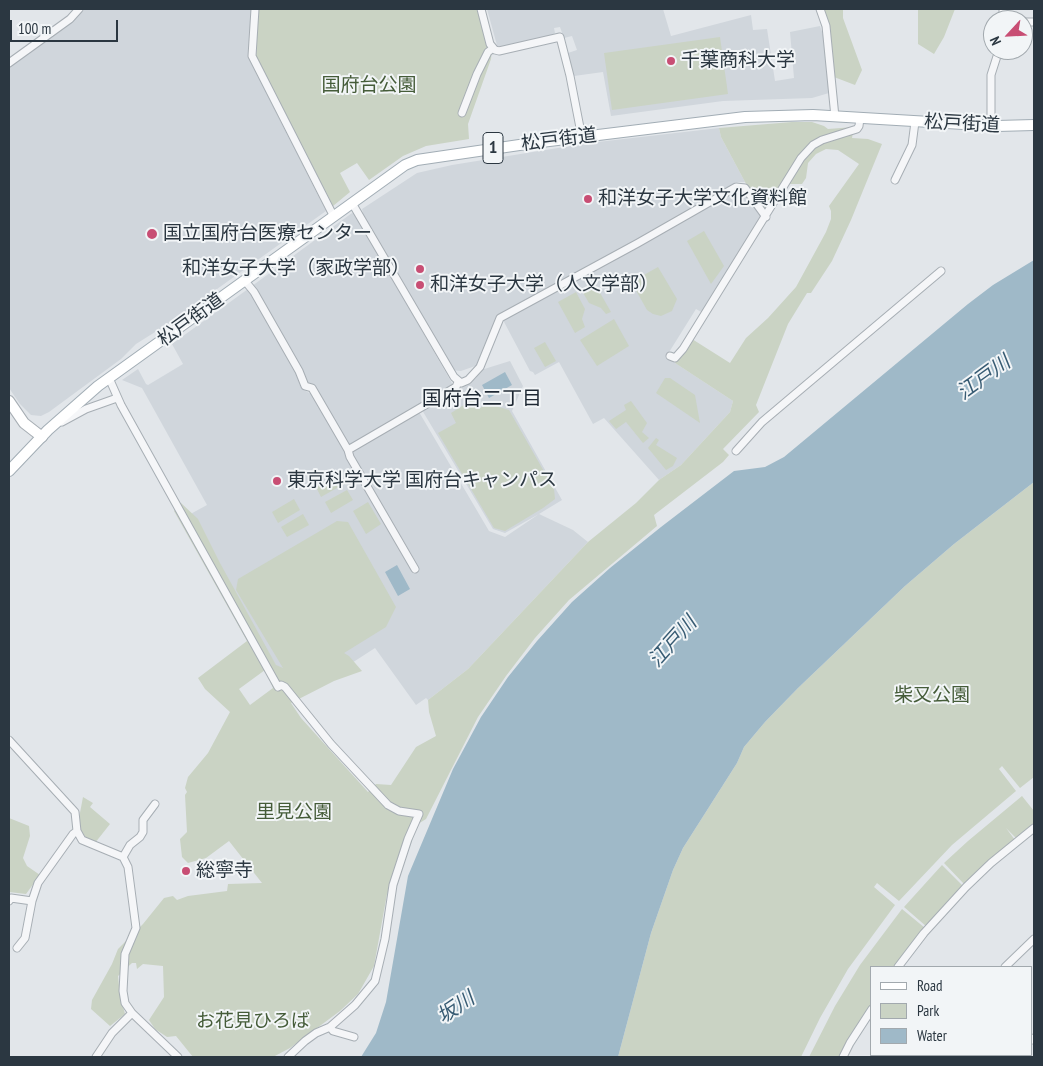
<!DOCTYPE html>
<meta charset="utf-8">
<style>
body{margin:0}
#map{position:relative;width:1043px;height:1066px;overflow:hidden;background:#e2e6ea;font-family:"PT Sans Narrow",sans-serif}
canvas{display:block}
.frame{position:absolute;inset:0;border:10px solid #2b3741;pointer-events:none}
.legend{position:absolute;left:870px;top:966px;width:162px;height:90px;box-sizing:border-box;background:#f2f5f7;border:1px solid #a2a9ae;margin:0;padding:6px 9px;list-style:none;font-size:15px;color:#2b3741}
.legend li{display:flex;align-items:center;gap:10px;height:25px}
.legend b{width:25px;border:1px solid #a2a9ae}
.north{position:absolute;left:983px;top:10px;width:50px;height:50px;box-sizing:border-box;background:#f2f5f7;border:1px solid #a2a9ae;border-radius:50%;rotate:245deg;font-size:14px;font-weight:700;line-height:20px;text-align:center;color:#2b3741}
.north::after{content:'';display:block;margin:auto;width:18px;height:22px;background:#c84e74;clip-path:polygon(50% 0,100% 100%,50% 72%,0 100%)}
.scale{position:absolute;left:10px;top:20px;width:108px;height:22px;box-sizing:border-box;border:2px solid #2b3741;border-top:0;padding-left:6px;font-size:15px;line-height:18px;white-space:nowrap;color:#2b3741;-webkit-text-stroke:4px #f2f5f7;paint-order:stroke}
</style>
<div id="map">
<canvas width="1043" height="1066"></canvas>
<div class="frame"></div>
<ul class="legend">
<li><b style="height:6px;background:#fff"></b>Road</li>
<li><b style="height:14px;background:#cad3c4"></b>Park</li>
<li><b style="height:14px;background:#9fb9c8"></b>Water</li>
</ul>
<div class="north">N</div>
<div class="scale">100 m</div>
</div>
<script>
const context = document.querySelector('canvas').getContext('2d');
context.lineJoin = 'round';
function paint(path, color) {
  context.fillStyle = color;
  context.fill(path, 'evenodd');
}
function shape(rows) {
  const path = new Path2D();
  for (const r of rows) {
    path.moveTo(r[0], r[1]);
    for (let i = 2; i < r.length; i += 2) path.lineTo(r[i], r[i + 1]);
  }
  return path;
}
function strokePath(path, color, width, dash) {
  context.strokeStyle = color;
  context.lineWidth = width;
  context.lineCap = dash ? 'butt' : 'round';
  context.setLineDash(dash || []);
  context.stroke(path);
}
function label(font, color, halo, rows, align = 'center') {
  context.font = font + ' "PT Sans Narrow","Noto Sans JP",sans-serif';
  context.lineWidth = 4;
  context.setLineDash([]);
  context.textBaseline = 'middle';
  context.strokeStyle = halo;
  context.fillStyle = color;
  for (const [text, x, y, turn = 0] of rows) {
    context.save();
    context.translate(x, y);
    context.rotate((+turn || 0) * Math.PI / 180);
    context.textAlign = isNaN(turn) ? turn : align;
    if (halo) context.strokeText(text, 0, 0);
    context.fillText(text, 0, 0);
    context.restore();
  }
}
const built = shape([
 [82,9,253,9,248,57,326,211,171,322,136,344,121,359,49,412,41,416,31,415,20,404,9,388,9,66],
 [487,9,663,9,671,36,751,15,753,30,767,29,775,81,794,78,790,32,820,26,824,38,829,93,812,98,723,101,611,116,603,72,574,76,568,53,577,50,572,36,564,38,560,27,554,28,555,33,551,36,498,49],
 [719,128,721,137,745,182,736,182,636,241,499,315,478,365,461,371,451,370,364,217,362,209,417,173,452,165,589,143],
 [736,189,744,191,762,219,703,313,696,309,666,357,733,401,730,412,681,465,659,480,604,418,593,424,559,362,535,375,533,372,530,371,503,320],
 [352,213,355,214,453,385,349,447,313,386,307,382,252,286],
 [248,289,253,294,298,373,299,383,302,389,313,395,345,450,347,458,412,571,419,567,352,454,354,450,419,412,489,531,505,537,539,514,505,533,493,529,422,410,466,385,476,378,481,370,510,361,523,386,512,411,562,500,539,514,573,530,588,542,468,669,428,700,426,698,416,705,375,648,307,692,284,679,185,517,207,505,142,388,122,380,138,369,146,384,148,385,183,364,172,344]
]);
const green = shape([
 [258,9,481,9,492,48,491,59,468,124,469,139,426,146,403,156,369,180,357,163,340,173,350,192,333,206,256,56],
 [824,9,843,9,843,18,862,70,855,85,834,77,830,27],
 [918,9,955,9,944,37,934,54,918,44],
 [720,37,728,94,612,110,604,53],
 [792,122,812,122,824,126,828,129,854,127,852,138,868,139,882,144,851,220,832,261,811,293,807,293,788,324,756,405,759,412,723,449,729,455,723,462,654,515,657,526,569,600,535,638,506,676,478,717,426,819,418,824,408,851,387,894,374,966,358,994,340,1011,290,1048,273,1057,193,1057,176,1036,167,1037,155,1029,149,1020,164,997,163,966,143,964,137,969,136,963,132,963,118,976,120,995,125,1014,110,1026,91,1009,92,1000,112,964,118,949,143,924,164,898,173,896,177,900,188,896,227,891,228,884,262,883,229,841,206,858,188,863,182,857,180,839,187,832,185,795,187,792,185,788,188,777,208,753,230,712,205,689,198,678,247,641,174,511,181,503,198,519,220,563,276,665,283,668,236,590,238,579,337,521,348,522,396,607,386,627,344,653,349,656,362,671,334,681,291,703,301,718,368,792,376,784,391,785,416,747,436,736,429,712,428,700,468,669,588,542,636,503,659,480,681,465,730,412,733,401,675,363,692,339,730,363,746,338,768,318,796,287,826,232,831,219,831,211,829,206,859,164,838,150,826,149,816,154,808,163,806,178,802,184,781,184,766,209,762,208,745,182,721,137,719,128],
 [265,670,273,688,250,705,239,689],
 [704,231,724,266,711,284,687,241],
 [658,267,677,299,672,311,661,316,653,314,647,310,629,278,636,273,642,276],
 [592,283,595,284,611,312,606,314,601,308,589,303,582,291,582,289],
 [576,292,585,309,582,319,585,327,575,333,558,302],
 [614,319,629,346,597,366,580,340],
 [545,342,556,361,545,367,534,348],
 [665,378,670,378,695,395,700,423,656,393],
 [475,398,480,408,490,403,492,405,509,410,554,489,555,499,543,508,505,531,494,528,438,433,456,423,451,413],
 [631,401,647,423,642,432,649,438,643,443,626,422,616,429,609,421,626,410,624,405],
 [656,438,659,440,656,445,677,458,673,466,666,470,648,448],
 [338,474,344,484,321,497,316,487],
 [1034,482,1034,777,1020,788,1002,766,999,769,1016,791,952,845,899,901,877,883,874,887,895,905,848,969,820,1018,801,1057,618,1057,651,933,673,870,683,848,737,763,744,747,765,722,798,688,905,586,954,544],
 [347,490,353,500,331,513,325,502],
 [294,499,300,510,278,523,272,512],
 [368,502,381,524,366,534,353,511],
 [303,514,309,525,287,537,281,527],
 [1022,796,1034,811,1034,825,1017,839,1006,828,1015,840,965,885,944,863,968,841],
 [83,797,93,803,90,807,110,824,95,843,86,838,80,829,79,818],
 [9,818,29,826,30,836,23,858,27,866,40,875,26,894,9,892],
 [942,865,963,886,927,927,904,907],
 [902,909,925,928,895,967,872,967,872,1004,840,1057,809,1057,835,1006,860,965]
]);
const water = shape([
 [1034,260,1034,482,954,544,905,586,798,688,765,722,744,747,737,763,683,848,673,870,651,933,618,1057,361,1057,376,1033,386,1002,408,876,453,769,481,717,508,677,537,641,572,602,610,568,661,527,734,471,765,467,784,457,968,304,993,285],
 [505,372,512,385,489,398,482,385],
 [397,565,410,589,398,596,385,572]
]);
const street = shape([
 [255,9,252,56,334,217],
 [481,9,490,44,495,50,499,51,560,37,570,76,582,138],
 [820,9,826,26,835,117],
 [1003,9,1003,20],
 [1023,22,1034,22],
 [9,63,70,19,79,9],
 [462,113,477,74,488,52,492,49],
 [991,126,991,75,999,50],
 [895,180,912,145,915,122],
 [352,203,454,377,461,383,468,380,480,367,500,318,638,243,736,187,745,188,766,217],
 [245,281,254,292,299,371,305,386,312,388,348,450,456,387,458,382],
 [670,356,675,358,683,349,801,158,813,145,822,140,857,129,859,126,860,118],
 [109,378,121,405,278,687,281,685,285,687,331,744,388,805,399,811,419,814,408,839,393,885,385,939,375,981,355,1005,330,1027,316,1033,305,1041,288,1057],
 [62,422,86,409,117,398],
 [348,450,350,457,415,569],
 [736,451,762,422,941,271],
 [9,740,75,812,77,831,82,840,123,857,128,867,136,928,125,954,123,991,125,1003,132,1013,112,1033,96,1057],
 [123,857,130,845,140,837,143,832,143,820,155,804],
 [9,901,11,898,32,901,38,883,73,834,77,831],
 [17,948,25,938,32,901],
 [898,967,924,933,966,887,991,863,1034,828],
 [1005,967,1034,939],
 [132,1013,178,1057],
 [330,1027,333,1031,354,1037],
 [1032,1040,1034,1038],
 [843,1057,850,1043,872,1009],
 [1010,1057,1013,1055]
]);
const secondary = shape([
 [9,401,24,423,42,437],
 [924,1055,927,1057]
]);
const primary = shape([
 [9,471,48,430,98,386,405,165,417,160,533,143,745,117,813,115,997,126,1034,125]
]);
const markers = [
 [671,61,5,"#c84e74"],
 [588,199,5,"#c84e74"],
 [152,234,6,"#c84e74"],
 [420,269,5,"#c84e74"],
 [420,285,5,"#c84e74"],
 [277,481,5,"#c84e74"],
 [186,871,5,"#c84e74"]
];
const shields = [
 [493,148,20]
];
const shieldNames = [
 ["1",493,148]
];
const poiNames = [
 ["千葉商科大学",681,61],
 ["和洋女子大学文化資料館",598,199],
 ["国立国府台医療センター",163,234],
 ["和洋女子大学（家政学部）",410,269,"right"],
 ["和洋女子大学（人文学部）",430,285],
 ["東京科学大学 国府台キャンパス",287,481],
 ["総寧寺",196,871]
];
const parkNames = [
 ["国府台公園",369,86],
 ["柴又公園",932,696],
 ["里見公園",294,813],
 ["お花見ひろば",253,1022]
];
const streetNames = [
 ["松戸街道",962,124,3],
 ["松戸街道",559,140,-7],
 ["松戸街道",191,320,-36]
];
const waterNames = [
 ["江戸川",984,378,-36],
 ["江戸川",673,642,-48],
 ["坂川",456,1008,-34]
];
const neighbourhoodNames = [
 ["国府台二丁目",482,399]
];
paint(built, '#d0d6dc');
paint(green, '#cad3c4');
paint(water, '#9fb9c8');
strokePath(street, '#a7aeb4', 9);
strokePath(secondary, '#a7aeb4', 12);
strokePath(primary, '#a2adb5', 12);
strokePath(street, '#f5f6f8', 7);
strokePath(secondary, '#fff', 10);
strokePath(primary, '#fff', 10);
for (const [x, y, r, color] of markers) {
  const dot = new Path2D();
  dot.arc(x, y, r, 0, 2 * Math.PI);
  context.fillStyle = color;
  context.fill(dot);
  strokePath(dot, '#f2f5f7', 2);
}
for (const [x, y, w] of shields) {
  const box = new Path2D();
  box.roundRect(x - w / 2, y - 15.5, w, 31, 4);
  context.fillStyle = '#f2f5f7';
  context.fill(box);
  strokePath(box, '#2b3741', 1);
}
label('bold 18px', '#2b3741', null, shieldNames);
label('19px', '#2b3741', '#f2f5f7', poiNames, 'left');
label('19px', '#455c39', '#f2f5f7', parkNames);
label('19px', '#2b3741', '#f2f5f7', streetNames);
label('italic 20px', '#375b73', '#f2f5f7', waterNames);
label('20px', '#1d2732', '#f2f5f7', neighbourhoodNames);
</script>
